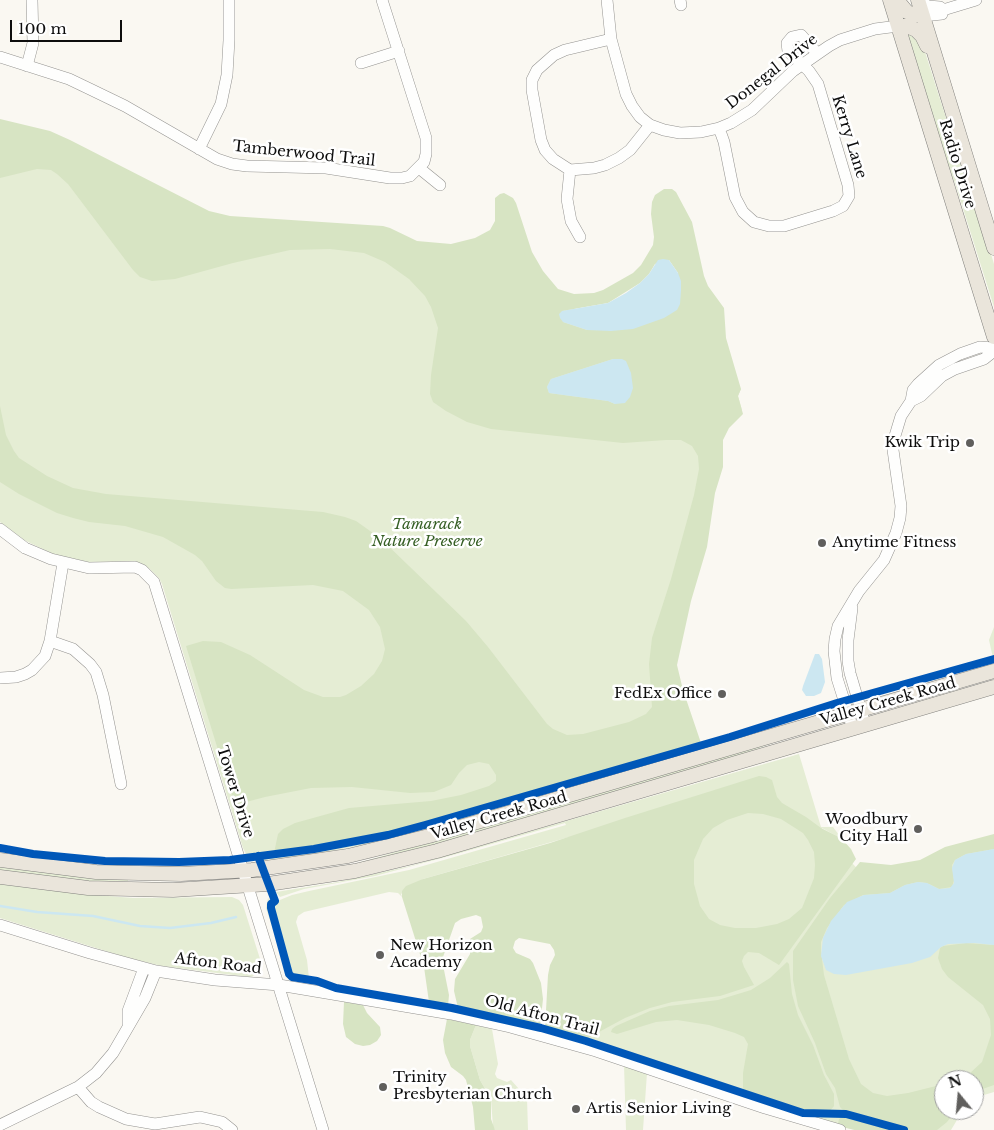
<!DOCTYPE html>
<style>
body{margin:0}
#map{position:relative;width:994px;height:1130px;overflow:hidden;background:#faf8f2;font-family:"Libre Baskerville",serif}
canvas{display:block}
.north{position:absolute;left:934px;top:1070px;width:50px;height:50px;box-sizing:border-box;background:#fff;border:1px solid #9e9e9e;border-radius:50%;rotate:343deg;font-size:14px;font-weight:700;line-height:20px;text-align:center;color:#0d0d0d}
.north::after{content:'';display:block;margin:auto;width:18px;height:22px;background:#605f5d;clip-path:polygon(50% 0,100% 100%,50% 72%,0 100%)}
.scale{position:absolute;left:10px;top:20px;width:112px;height:22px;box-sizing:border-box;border:2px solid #0d0d0d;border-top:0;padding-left:6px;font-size:15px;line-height:18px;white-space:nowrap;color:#0d0d0d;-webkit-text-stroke:4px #fff;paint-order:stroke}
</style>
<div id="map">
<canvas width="994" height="1130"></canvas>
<div class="north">N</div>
<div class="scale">100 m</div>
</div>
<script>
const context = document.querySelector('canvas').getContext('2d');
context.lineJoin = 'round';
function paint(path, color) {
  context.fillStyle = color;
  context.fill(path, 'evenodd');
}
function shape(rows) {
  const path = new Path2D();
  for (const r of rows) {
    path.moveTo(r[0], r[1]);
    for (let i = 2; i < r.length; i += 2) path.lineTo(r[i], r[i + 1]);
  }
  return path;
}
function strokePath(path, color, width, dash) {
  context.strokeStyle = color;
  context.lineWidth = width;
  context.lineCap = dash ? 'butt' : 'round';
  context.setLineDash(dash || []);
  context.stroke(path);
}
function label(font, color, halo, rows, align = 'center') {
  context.font = font + ' "Libre Baskerville",serif';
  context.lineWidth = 5;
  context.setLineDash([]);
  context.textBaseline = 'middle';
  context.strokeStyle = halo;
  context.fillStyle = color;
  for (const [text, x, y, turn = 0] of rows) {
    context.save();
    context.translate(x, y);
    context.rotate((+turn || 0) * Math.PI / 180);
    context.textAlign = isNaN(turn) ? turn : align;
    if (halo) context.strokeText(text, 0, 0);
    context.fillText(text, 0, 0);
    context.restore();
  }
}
const green = shape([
 [906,31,922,45,926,55,966,181,968,182,983,227,994,264,994,307,955,183,944,158],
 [0,124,222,222,384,229,558,300,741,389,738,396,742,410,708,421,673,660,699,746,702,746,703,749,392,839,326,852,259,861,247,856,243,848,162,584,159,578,150,569,134,561,88,562,53,554,24,540,0,522],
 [994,627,994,657,993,658,989,640],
 [776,742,714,764,419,851,358,863],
 [799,754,821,827,833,827,842,839,822,828,823,832,867,879,994,841,994,1092,974,1098,974,1080,944,1080,944,1110,963,1110,951,1130,855,1130,810,1118,561,1036,570,1030,569,837,423,879,401,894,402,897,398,893,389,892,304,912,298,916,296,922,307,960,309,978,294,976,291,973,272,909,273,904,275,902,292,895,309,891,409,870,566,825,565,823,453,855,375,876,304,889,280,897,276,892,338,882,410,866],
 [0,866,128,879,128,881,77,881,0,872],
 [0,884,72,893,133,898,232,897,239,900,243,905,261,962,260,968,253,976,249,977,162,966,128,958,0,918],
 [268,898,271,901,269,907,288,976,266,908],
 [476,1025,492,1029,498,1064,495,1074,497,1078,507,1082,511,1080,527,1098,528,1130,495,1130,493,1127,491,1099,480,1080,470,1046,470,1040],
 [624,1065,647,1073,643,1130,626,1130]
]);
const forest = shape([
 [0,119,50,131,70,140,209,211,230,216,383,226,390,228,417,241,451,244,475,238,490,230,495,221,495,198,500,194,504,193,513,198,516,203,532,252,543,271,558,289,574,294,594,293,603,290,633,273,641,265,653,245,654,237,651,214,652,202,655,195,664,189,672,189,676,192,692,222,704,276,708,286,724,308,726,338,741,389,738,396,743,414,729,428,723,440,723,467,715,493,707,547,691,601,677,665,683,690,701,743,412,828,274,853,278,834,283,829,295,823,349,808,431,801,461,795,489,786,496,781,496,775,489,764,479,762,467,765,459,773,451,785,434,792,410,793,352,787,311,788,265,797,235,805,186,646,203,641,221,642,250,655,304,690,323,697,340,697,346,695,361,686,374,674,382,661,385,649,380,627,369,610,343,591,313,585,231,589,225,588,216,581,202,561,195,555,163,537,125,526,89,522,73,518,57,513,19,494,0,482,0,406,6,435,14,451,19,458,47,476,73,488,106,494,323,512,345,517,356,521,380,538,466,621,488,647,547,724,553,729,567,735,583,734,629,722,646,714,652,707,649,664,652,638,671,579,694,495,699,469,698,456,692,446,681,440,666,440,623,443,491,429,467,422,446,411,433,402,430,394,431,375,438,328,431,307,425,296,409,279,385,262,364,253,330,249,290,250,233,263,175,279,152,281,140,277,133,270,68,184,57,174,51,170,37,169,0,178],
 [669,260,678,273,587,330,563,322,562,311,608,303,640,283,649,274,655,264],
 [613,359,615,404,608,401,549,393,547,387,551,379],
 [759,776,766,777,772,780,777,797,782,803,806,817,821,828,841,838,851,849,856,859,779,965,759,953,748,952,744,956,742,961,744,967,754,985,720,996,672,1002,650,1008,625,1018,586,1039,545,1028,548,975,550,965,555,955,554,950,550,944,519,938,515,941,513,948,516,953,530,959,533,963,541,983,543,999,540,1027,458,1008,454,991,455,979,470,954,470,939,481,932,483,927,481,917,476,915,461,919,455,923,443,957,443,965,449,995,448,1006,429,1002,424,967,402,897,402,891,406,886,423,879,550,843,625,818],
 [748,813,763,814,781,819,803,833,808,840,814,852,815,865,814,878,802,908,789,919,777,924,756,928,735,928,720,925,709,919,700,906,694,884,694,860,703,839,713,828,727,820],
 [994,834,994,849,966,854,955,860,952,865,954,880,952,887,939,889,927,883,918,882,905,885,890,893,863,895,844,905,827,928,821,942,821,951,824,975,849,1059,861,1084,873,1093,887,1096,908,1093,944,1084,944,1110,956,1110,947,1122,937,1130,910,1130,846,1113,840,1107,835,1088,826,1074,815,1043,798,1006,793,980,793,951,830,898,860,862,891,865,920,860,945,847],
 [966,943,994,945,994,1085,974,1092,974,1080,956,1080,968,1075,982,1062,991,1035,990,1019,983,1005,948,977,942,969,938,958,940,948,943,946],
 [787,962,789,964,792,994,798,1015,813,1045,824,1075,834,1094,834,1106,828,1113,806,1112,743,1092,743,1073,748,1044,744,1037,735,1033,709,1025,677,1020,656,1022,617,1034,611,1032,612,1029,616,1026,650,1011,669,1006,718,1000,751,990,770,978],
 [344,1002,363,1005,367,1013,380,1027,381,1035,377,1041,370,1045,363,1046,355,1044,346,1037,343,1024],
 [447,1019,476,1025,470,1040,470,1046,480,1080,491,1099,491,1119,495,1130,475,1130,473,1107,466,1080,463,1076,451,1067,445,1053,443,1040],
 [843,1116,850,1116,900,1130,855,1130,842,1127,838,1124,839,1119]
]);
const water = shape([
 [663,259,669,260,678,273,681,281,681,291,680,304,677,310,664,318,633,329,611,331,587,330,563,322,560,318,559,314,562,311,608,303,626,293,640,283,649,274,658,260],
 [613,359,622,359,626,361,631,373,633,388,630,397,625,403,615,404,608,401,549,393,547,387,551,379],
 [815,654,819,654,822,659,825,682,821,693,814,696,806,696,802,690,803,686],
 [994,849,994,945,974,943,948,944,941,947,930,957,912,963,846,975,834,974,826,970,821,956,823,938,831,921,847,902,864,895,890,893,905,885,918,882,927,883,939,889,950,888,954,883,952,868,955,860,966,854]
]);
const stream = shape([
 [0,906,37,912,93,916,140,926,170,928,211,923,236,917]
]);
const minor = shape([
 [607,0,611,39,626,94,632,106,640,117,650,125,664,130,680,133,701,132,719,128,731,123,752,110,793,71,829,46,840,40,875,29,898,26],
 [680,0,681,5],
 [919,0,928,6,940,7,943,10],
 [923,16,942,14,943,10,976,0],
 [611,39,565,50,554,55,537,70,532,80,532,90,541,140,545,150,553,159,570,170,594,168,605,165,619,158,630,150,650,125],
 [0,57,69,79,94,91,125,106,217,159,232,164,247,166,326,168,390,178,402,178,410,176,424,162,426,154,426,138,382,0],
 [361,63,399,51],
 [27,66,33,43,32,0],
 [719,128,724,142,735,197,743,212,754,222,769,226,784,226,833,211,843,206,849,196,848,185,818,84,809,71,788,51,787,43,792,37,801,35,817,53],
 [199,149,221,104,227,75,229,40,229,0],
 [419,168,440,185],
 [570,170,567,199,571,221,580,237],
 [911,401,921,396,942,376,955,369,984,359,994,351],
 [0,529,25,548,51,559,89,568,135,567,142,570,154,582,323,1130],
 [852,608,848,640,848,661,850,673,863,717],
 [50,641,73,649,90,664,96,672,103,695,121,784],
 [0,678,16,677,25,674,32,670,45,656,50,641,63,563],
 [853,729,837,678,834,651,835,639,838,626,859,591,884,560,896,533,900,518,901,506,893,450,894,439,901,416,911,401,913,390,918,384,939,365,960,354,980,347,994,348],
 [0,925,90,953,156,971,215,980,279,985,451,1014,510,1027,596,1051,765,1108,840,1130],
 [128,1024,128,1011,144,968],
 [78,1087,91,1102,99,1107,126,1119,155,1124,200,1117,222,1122,232,1130],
 [0,1125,78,1087,96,1073,113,1053,145,998,156,971]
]);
const major = shape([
 [890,0,994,337],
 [897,0,907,12,915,15,923,16],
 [918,0,994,248],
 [898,26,907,26,916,30,922,36,927,46],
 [0,860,96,872,181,874,252,870,348,856,429,836,994,671],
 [0,877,88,888,173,890,268,884,355,871,437,851,994,687]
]);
const cycleway = shape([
 [0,848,33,854,105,861,179,862,230,860,314,849,388,835,425,825,730,737,837,703,994,659],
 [258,856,275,901,271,904,271,908,289,974,292,977,317,981,336,988,452,1008,541,1028,586,1041,803,1113,846,1114,904,1130]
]);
const markers = [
 [970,443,5,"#605f5d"],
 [822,543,5,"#605f5d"],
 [722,694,5,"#605f5d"],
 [918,829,5,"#605f5d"],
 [380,955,5,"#605f5d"],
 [383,1087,5,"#605f5d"],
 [576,1109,5,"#605f5d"]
];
const streetNames = [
 ["Donegal Drive",772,72,-38],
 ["Kerry Lane",849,137,73],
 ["Tamberwood Trail",304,154,6],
 ["Radio Drive",957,164,73],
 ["Valley Creek Road",888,702,-16],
 ["Tower Drive",235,792,73],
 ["Valley Creek Road",499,816,-16],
 ["Afton Road",218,964,7],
 ["Old Afton Trail",542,1016,15]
];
const poiNames = [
 ["Kwik Trip",960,443,"right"],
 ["Anytime Fitness",832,543],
 ["FedEx Office",712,694,"right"],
 ["Woodbury",908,820,"right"],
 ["City Hall",908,837,"right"],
 ["New Horizon",390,946],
 ["Academy",390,963],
 ["Trinity",393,1078],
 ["Presbyterian Church",393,1095],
 ["Artis Senior Living",586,1109]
];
const parkNames = [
 ["Tamarack",427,525],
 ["Nature Preserve",427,542]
];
paint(green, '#e5edd4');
paint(forest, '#d7e4c3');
paint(water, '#cce7f1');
strokePath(stream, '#cce7f1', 2.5);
strokePath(minor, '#949390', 12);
strokePath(major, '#81807d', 15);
strokePath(minor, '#fefefd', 11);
strokePath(major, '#eae5db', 14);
strokePath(cycleway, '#0057b8', 8);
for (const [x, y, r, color] of markers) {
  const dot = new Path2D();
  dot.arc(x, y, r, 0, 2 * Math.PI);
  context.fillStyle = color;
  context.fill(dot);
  strokePath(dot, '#fff', 2);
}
label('15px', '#0d0d0d', '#fff', streetNames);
label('15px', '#0d0d0d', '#fff', poiNames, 'left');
label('italic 15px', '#355e24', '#fff', parkNames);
</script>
